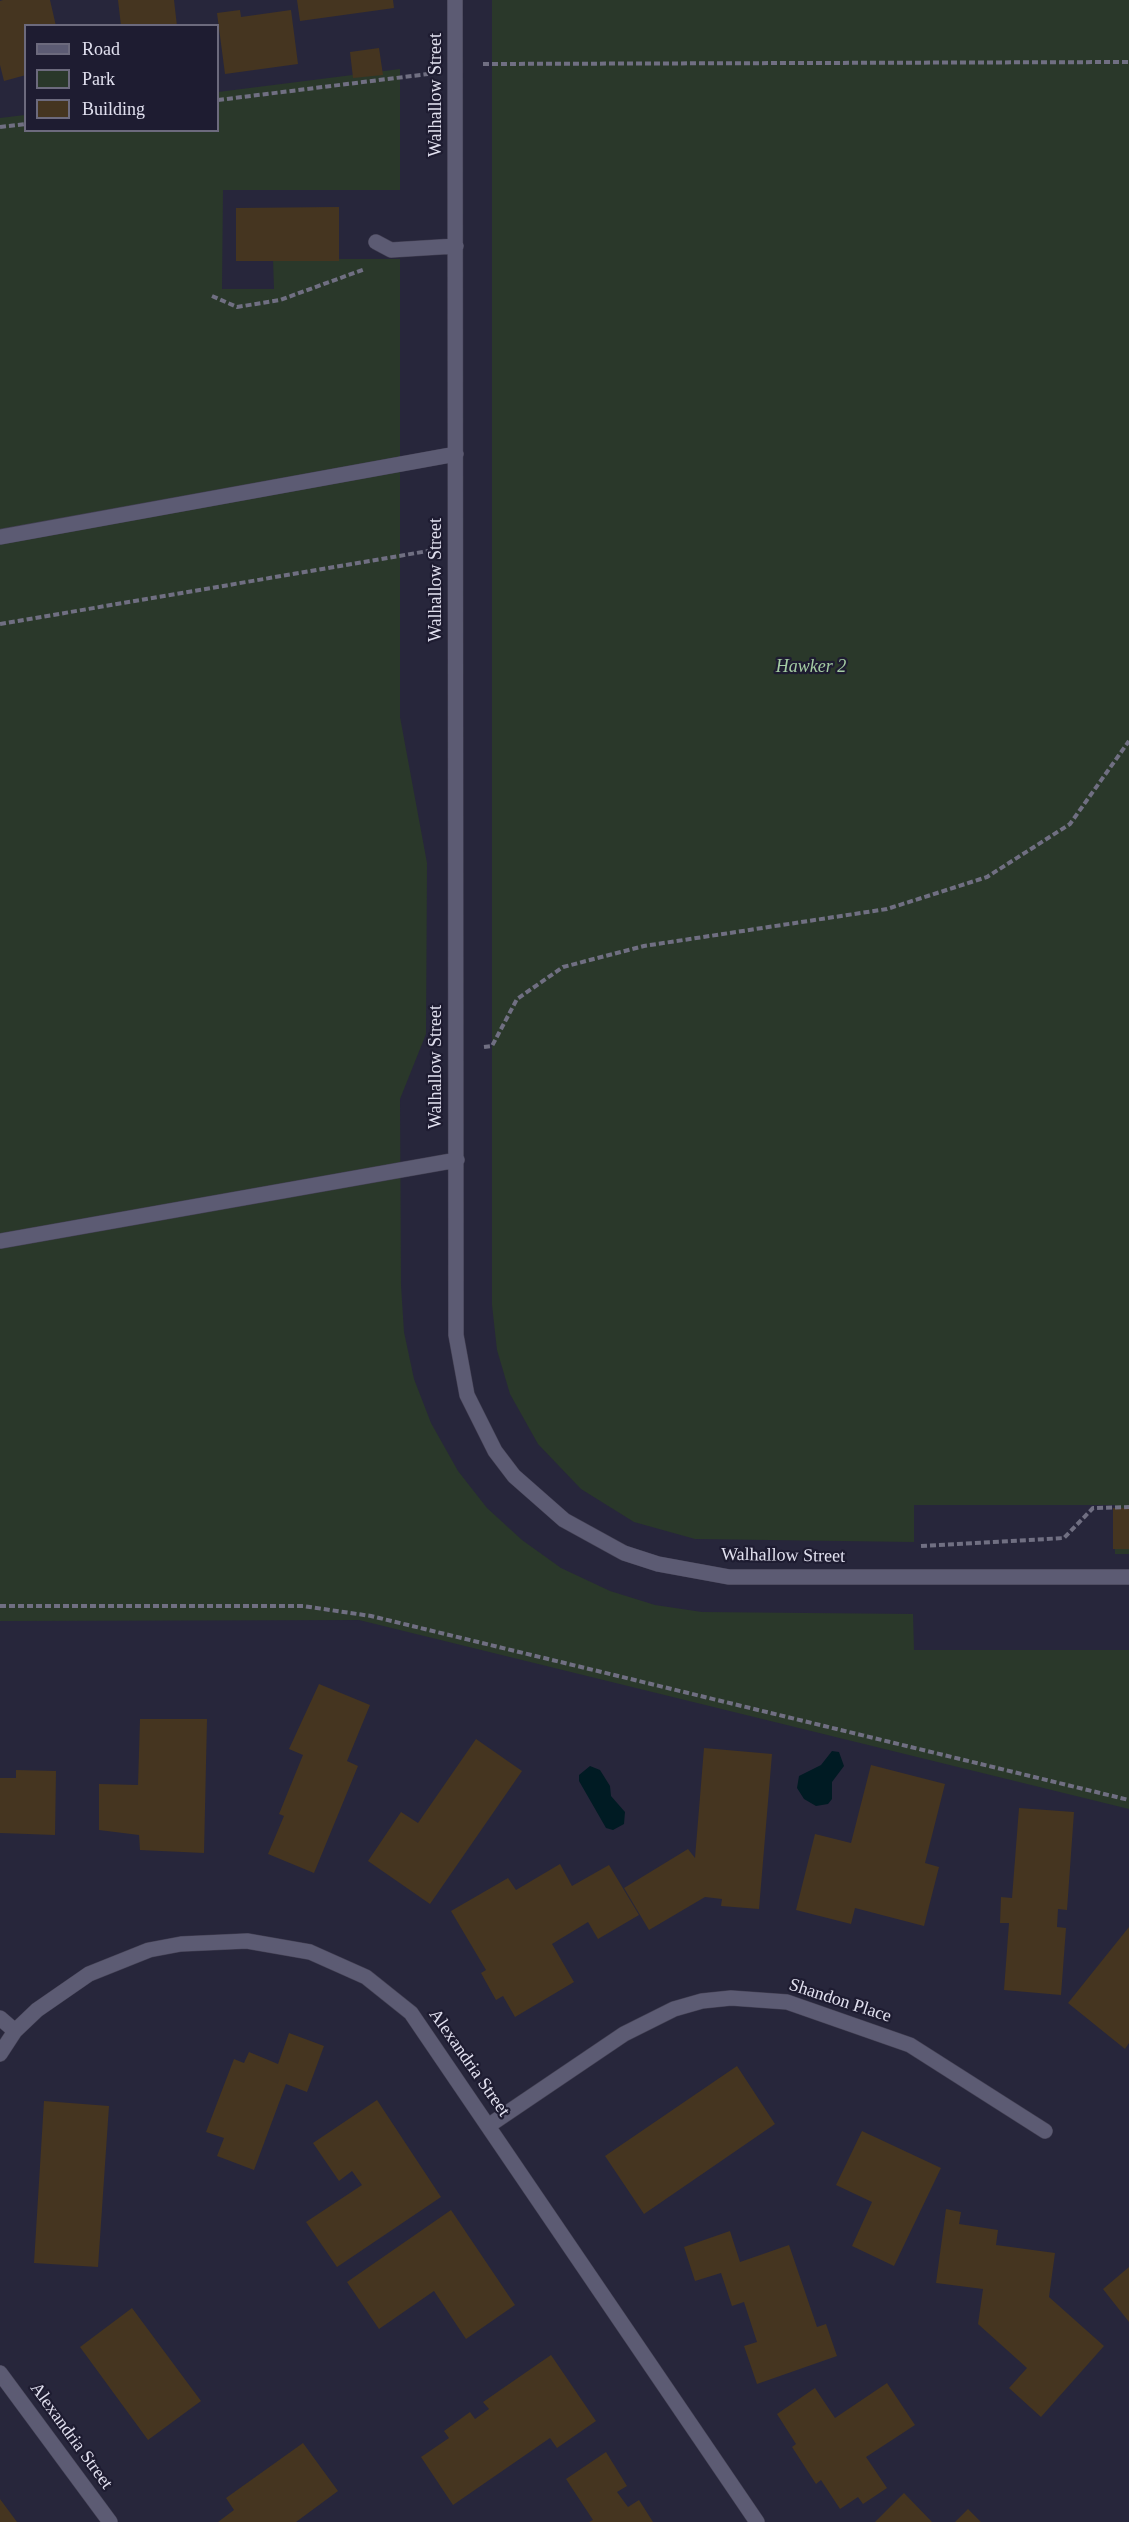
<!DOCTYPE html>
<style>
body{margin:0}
#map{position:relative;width:1129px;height:2522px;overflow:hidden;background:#27263b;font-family:"Times New Roman",serif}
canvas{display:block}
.legend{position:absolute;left:24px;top:24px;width:195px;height:108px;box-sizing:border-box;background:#1e1c31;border:2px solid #6c6a7d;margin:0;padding:8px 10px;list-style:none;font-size:18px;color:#e1e0ef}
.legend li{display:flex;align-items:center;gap:12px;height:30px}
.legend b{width:30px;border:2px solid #6c6a7d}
</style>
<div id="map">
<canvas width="1129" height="2522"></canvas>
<ul class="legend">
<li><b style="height:8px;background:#5c5b73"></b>Road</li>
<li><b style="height:16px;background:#2a382a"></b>Park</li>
<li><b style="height:16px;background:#453520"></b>Building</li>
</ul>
</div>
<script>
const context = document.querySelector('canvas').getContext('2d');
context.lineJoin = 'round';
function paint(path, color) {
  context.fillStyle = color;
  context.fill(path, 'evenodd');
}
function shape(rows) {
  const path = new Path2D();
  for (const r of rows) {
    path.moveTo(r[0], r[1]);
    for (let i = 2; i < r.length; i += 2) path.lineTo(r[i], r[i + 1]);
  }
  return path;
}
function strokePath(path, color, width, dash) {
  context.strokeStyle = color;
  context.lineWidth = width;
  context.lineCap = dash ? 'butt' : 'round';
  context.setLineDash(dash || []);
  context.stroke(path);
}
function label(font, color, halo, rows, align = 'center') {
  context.font = font + ' "Times New Roman",serif';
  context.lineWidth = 4.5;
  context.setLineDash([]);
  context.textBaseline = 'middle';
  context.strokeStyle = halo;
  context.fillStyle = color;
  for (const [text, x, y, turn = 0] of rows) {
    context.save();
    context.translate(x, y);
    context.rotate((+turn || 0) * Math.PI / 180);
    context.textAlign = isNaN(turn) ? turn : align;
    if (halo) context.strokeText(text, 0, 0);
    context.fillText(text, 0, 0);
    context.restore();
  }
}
const green = shape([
 [492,0,1129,0,1129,1554,1115,1554,1115,1505,914,1505,914,1542,695,1539,634,1522,581,1489,538,1444,510,1394,497,1350,492,1305],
 [400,69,400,190,223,190,222,289,274,289,273,259,400,259,400,717,427,863,426,1034,400,1099,401,1285,404,1332,414,1379,431,1423,458,1471,487,1508,522,1540,561,1568,610,1591,655,1605,702,1612,913,1614,914,1650,1129,1650,1129,1809,359,1620,0,1621,0,118,25,115,26,130,218,130,218,92]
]);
const water = shape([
 [832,1751,839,1752,844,1766,832,1782,832,1799,828,1804,816,1806,804,1799,797,1788,799,1776,821,1765],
 [590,1766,600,1770,610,1786,611,1796,625,1812,624,1824,613,1830,606,1828,579,1781,579,1775]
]);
const building = shape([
 [3,0,50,0,56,26,26,26,26,75,4,81,0,65,0,1],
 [118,0,174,0,177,26,121,26],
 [297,0,393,0,394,8,300,21],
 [240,10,241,17,291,10,298,64,225,74,217,13],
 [379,48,383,75,353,78,350,52],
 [339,207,339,261,236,261,236,208],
 [1113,1508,1129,1508,1129,1549,1113,1549],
 [319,1684,370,1705,347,1761,358,1766,314,1873,268,1854,284,1816,279,1814,303,1755,289,1749],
 [140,1719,207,1719,204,1853,140,1850,139,1835,99,1830,99,1784,138,1785],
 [476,1739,522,1771,430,1904,368,1861,401,1812,418,1823],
 [704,1748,772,1754,759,1909,721,1906,722,1899,705,1897,649,1930,624,1888,688,1849,695,1858],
 [871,1765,945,1784,925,1863,939,1867,924,1926,855,1908,851,1924,796,1910,815,1834,851,1843],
 [16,1770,56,1771,55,1835,0,1833,0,1778,16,1778],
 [1019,1808,1074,1812,1067,1910,1058,1909,1057,1927,1066,1928,1061,1995,1004,1990,1009,1923,1000,1923,1001,1897,1012,1898],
 [560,1864,572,1886,609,1865,639,1915,598,1939,588,1922,552,1944,574,1982,515,2017,503,1996,496,2000,481,1973,486,1970,451,1911,508,1878,516,1890],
 [1129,1927,1129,2043,1125,2049,1068,2003],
 [289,2033,324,2046,307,2092,286,2084,254,2170,217,2156,224,2138,206,2132,234,2059,244,2063,249,2052,278,2064],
 [737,2066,775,2124,644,2214,605,2156],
 [377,2100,441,2197,337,2267,306,2222,362,2185,352,2171,339,2181,313,2143],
 [44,2101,109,2106,98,2267,34,2263],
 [862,2131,941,2168,894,2266,852,2246,872,2202,836,2185],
 [946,2209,961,2212,959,2224,998,2230,996,2245,1055,2253,1049,2297,1104,2346,1041,2417,1009,2388,1027,2368,978,2324,983,2289,936,2283],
 [451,2210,515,2305,466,2339,434,2291,379,2329,347,2282],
 [730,2231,740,2262,789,2245,817,2327,826,2324,837,2356,757,2384,744,2346,757,2342,744,2302,732,2306,721,2273,695,2281,684,2247],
 [1129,2267,1129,2322,1103,2289],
 [132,2308,201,2401,148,2440,80,2347],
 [551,2355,596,2421,557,2448,550,2438,453,2505,421,2457,449,2438,444,2431,470,2412,475,2419,489,2409,483,2402],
 [887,2383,915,2425,866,2457,887,2488,863,2504,858,2497,840,2509,821,2480,816,2484,792,2447,796,2444,777,2414,815,2388,835,2418],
 [303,2443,338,2491,296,2522,218,2522,234,2510,226,2498],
 [606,2452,627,2486,617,2492,628,2507,639,2500,653,2522,589,2522,593,2520,566,2479],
 [904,2493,932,2522,875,2522],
 [0,2499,17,2522,0,2522],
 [968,2509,981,2522,955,2522]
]);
const path = shape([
 [483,64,1129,62],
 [218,100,428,74],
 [0,127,26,124],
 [212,296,237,307,280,300,365,269],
 [0,624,428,551],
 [484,1047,492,1046,517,999,563,967,644,946,887,909,987,877,1070,824,1129,741],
 [921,1546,1064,1538,1093,1508,1129,1507],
 [0,1606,303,1606,371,1616,1129,1800]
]);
const minor = shape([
 [455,0,456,1335,467,1395,495,1451,514,1476,564,1520,624,1553,658,1564,729,1577,1129,1577],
 [376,242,391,250,456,246],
 [0,537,456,454],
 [0,1241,457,1160],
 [0,2018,15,2031],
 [0,2054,15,2031,37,2010,89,1974,149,1950,181,1944,247,1941,310,1952,366,1977,411,2013,757,2522],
 [488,2126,624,2034,674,2009,702,2001,731,1998,787,2002,910,2045,1045,2131],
 [0,2373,110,2522]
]);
const streetNames = [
 ["Walhallow Street",436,95,-90],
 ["Walhallow Street",436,580,-90],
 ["Walhallow Street",436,1067,-90],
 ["Walhallow Street",783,1556,1],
 ["Shandon Place",840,2001,18],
 ["Alexandria Street",469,2063,55],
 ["Alexandria Street",71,2436,54]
];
const parkNames = [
 ["Hawker 2",811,667]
];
paint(green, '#2a382a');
paint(water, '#001b23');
paint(building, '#453520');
strokePath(minor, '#434053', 16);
strokePath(path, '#706f82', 4, [6, 3]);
strokePath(minor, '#5c5b73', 15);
label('18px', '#e1e0ef', '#1e1c31', streetNames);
label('italic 18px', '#a4cca3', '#1e1c31', parkNames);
</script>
